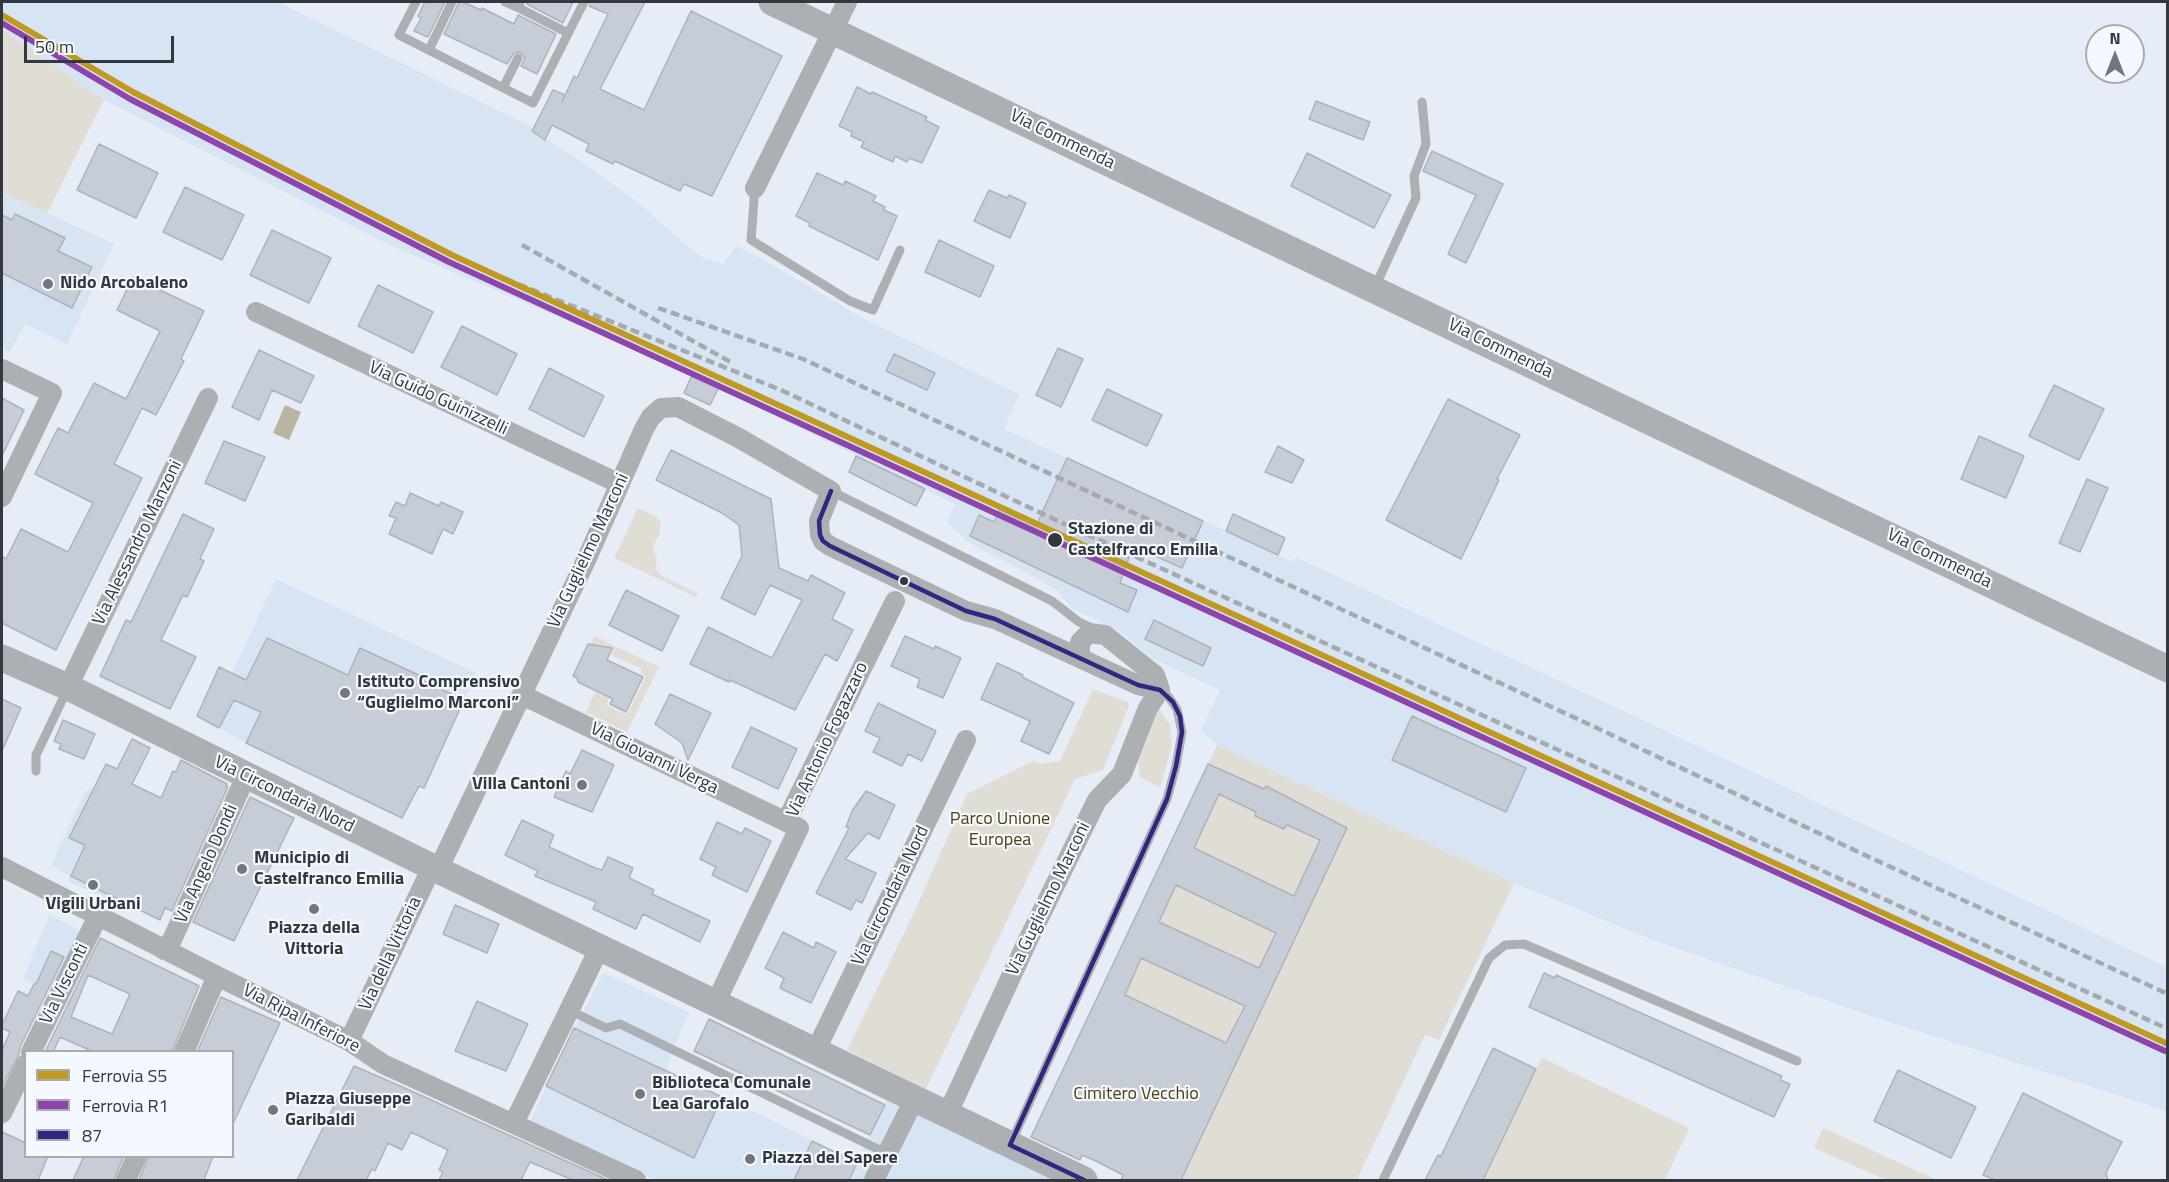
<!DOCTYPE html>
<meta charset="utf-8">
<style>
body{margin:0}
#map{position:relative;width:2169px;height:1182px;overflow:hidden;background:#e6edf6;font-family:"Titillium Web",sans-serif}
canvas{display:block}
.frame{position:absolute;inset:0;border:3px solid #33383e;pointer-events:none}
.legend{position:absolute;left:24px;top:1050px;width:210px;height:108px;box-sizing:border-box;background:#f4f9ff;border:2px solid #a7acb2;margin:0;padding:8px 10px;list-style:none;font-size:18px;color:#33383e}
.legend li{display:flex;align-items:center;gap:12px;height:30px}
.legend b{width:30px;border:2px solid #a7acb2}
.north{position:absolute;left:2085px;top:24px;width:60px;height:60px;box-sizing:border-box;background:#f4f9ff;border:2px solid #a7acb2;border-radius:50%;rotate:0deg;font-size:16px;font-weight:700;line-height:24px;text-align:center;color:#33383e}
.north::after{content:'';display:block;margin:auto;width:21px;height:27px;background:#72777e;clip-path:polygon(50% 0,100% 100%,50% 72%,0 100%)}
.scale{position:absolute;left:24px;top:36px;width:150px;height:27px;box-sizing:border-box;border:3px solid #33383e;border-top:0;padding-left:8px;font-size:18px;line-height:21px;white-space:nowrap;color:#33383e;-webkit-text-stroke:4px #f4f9ff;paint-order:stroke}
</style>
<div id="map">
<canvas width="2169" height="1182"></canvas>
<div class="frame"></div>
<ul class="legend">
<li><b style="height:8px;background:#c09921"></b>Ferrovia S5</li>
<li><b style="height:8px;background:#8e44ad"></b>Ferrovia R1</li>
<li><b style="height:8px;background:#312783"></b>87</li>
</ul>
<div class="north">N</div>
<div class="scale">50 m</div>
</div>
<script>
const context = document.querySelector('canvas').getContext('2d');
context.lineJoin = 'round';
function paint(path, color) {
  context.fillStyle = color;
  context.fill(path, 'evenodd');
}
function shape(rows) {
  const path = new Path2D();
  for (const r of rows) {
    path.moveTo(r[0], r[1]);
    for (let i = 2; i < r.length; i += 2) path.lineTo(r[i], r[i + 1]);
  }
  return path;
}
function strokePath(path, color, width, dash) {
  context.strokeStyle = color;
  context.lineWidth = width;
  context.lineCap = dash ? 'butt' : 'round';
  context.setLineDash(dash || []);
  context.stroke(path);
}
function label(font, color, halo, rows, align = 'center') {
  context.font = font + ' "Titillium Web",sans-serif';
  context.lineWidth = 4.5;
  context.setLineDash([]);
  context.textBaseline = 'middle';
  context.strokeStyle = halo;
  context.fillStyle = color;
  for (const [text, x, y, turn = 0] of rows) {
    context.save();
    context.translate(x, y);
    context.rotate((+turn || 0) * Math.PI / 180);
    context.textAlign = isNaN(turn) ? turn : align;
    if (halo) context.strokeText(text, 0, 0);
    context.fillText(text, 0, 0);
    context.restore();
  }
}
const built = shape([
 [2,2,277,2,530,126,532,131,581,161,639,203,689,248,706,259,723,264,736,246,757,256,864,319,1019,394,1004,429,1293,562,1296,557,2167,967,2167,1111,1874,1017,1653,940,1514,883,1217,745,1201,730,1220,690,1152,658,1119,631,1071,608,1056,589,968,542,947,522,955,504,673,366,392,246,104,100,2,30],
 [2,192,114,244,67,344,25,324,10,352,2,348],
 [276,579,476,673,424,788,419,786,402,818,246,743,209,722],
 [97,784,127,866,110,900,68,881,70,876,51,865,85,792],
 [49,915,82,931,52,992,23,979],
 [603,973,689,1012,666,1069,857,1162,888,1098,1061,1180,656,1180,530,1122,546,1086]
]);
const green = shape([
 [2,30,104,100,47,213,2,192],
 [638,508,655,516,661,522,659,535,653,546,657,561,655,568,662,576,698,594,696,597,614,558],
 [594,636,659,667,627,732,586,712,595,692,609,698,606,705,627,715,646,676,640,673,642,669,590,645],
 [1093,689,1130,703,1103,770,1075,779,926,1089,847,1050,911,919,967,794,1033,761,1040,764,1060,761],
 [1159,709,1170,725,1172,745,1160,788,1140,777,1138,762],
 [1217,745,1514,883,1439,1040,1425,1035,1357,1180,1122,1180,1123,1175,1110,1169,1083,1155,1080,1160,1031,1137],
 [1542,1058,1689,1128,1665,1180,1483,1180],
 [1823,1128,1937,1180,1886,1180,1814,1148]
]);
const water = shape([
 [285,405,301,412,289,440,273,433]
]);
const building = shape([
 [425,2,445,2,428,37,414,31,421,18,418,16,425,2],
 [459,2,463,2,481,10,482,8,514,24,518,15,556,34,537,74,521,66,525,58,520,52,514,53,507,64,444,34,459,2],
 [526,2,573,2,563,23,527,4,526,2],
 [591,2,645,2,600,89,644,110,691,11,782,56,712,196,684,184,680,191,615,161,613,164,586,151,589,144,552,125,545,140,532,131,553,90,565,95,562,102,574,76,577,78,608,14,589,6,591,2],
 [857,87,871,94,872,92,927,117,925,120,939,127,922,163,909,158,907,162,895,156,893,162,861,147,864,142,851,136,852,132,839,126,857,87],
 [1316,101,1370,122,1363,140,1309,119,1316,101],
 [99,144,158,173,136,218,77,190,99,144],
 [1432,151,1503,184,1466,263,1448,254,1476,195,1423,171,1432,151],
 [1307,153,1391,195,1374,228,1291,186,1307,153],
 [817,173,843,185,845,181,876,196,873,201,885,207,884,210,897,216,878,260,809,226,810,223,796,216,817,173],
 [185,187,244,215,222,260,163,232,185,187],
 [989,190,1007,198,1009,195,1026,203,1010,238,974,221,989,190],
 [15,214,65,238,58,251,92,267,72,308,2,273,2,215,12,220,15,214],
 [272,230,331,258,309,303,250,275,272,230],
 [939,240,994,266,980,297,925,272,939,240],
 [133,277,204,311,181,359,184,361,156,415,142,408,114,464,142,478,56,650,2,623,2,556,6,559,21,529,68,552,93,503,35,474,58,428,68,433,94,383,126,399,160,331,117,310,133,277],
 [378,285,433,312,413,353,358,326,378,285],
 [462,326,517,354,497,395,441,367,462,326],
 [1058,348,1083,359,1061,407,1036,395,1058,348],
 [259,350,314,376,301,403,272,390,259,420,232,407,259,350],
 [894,354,935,373,927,390,886,371,894,354],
 [549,368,604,396,584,437,529,409,549,368],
 [692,375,719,387,710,405,684,393,692,375],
 [2054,385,2104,409,2079,460,2029,436,2054,385],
 [1107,389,1162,415,1147,446,1092,420,1107,389],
 [2,398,24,410,2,456,2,398],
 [1448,399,1520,435,1497,479,1499,480,1461,559,1386,520,1448,399],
 [1979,436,2024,456,2006,498,1961,479,1979,436],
 [224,441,265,457,245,501,205,483,224,441],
 [1278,446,1304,460,1292,483,1265,472,1278,446],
 [671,450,771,499,779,568,808,581,811,575,845,593,832,619,853,630,837,661,825,654,795,710,730,680,729,682,690,664,708,627,772,658,802,600,770,585,755,615,721,598,742,556,739,525,722,513,656,480,671,450],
 [856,456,925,489,916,506,849,472,856,456],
 [1067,458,1203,521,1182,568,1133,546,1120,583,1137,590,1128,612,970,536,979,515,994,522,1000,509,1036,526,1067,458],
 [2087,479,2108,488,2080,552,2059,543,2087,479],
 [410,493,439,506,441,502,463,512,453,534,443,529,432,554,389,534,396,518,389,516,396,502,405,506,410,493],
 [183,514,214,529,200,559,204,561,187,597,183,595,161,640,196,657,170,709,100,676,126,620,131,622,183,514],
 [1233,514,1285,538,1278,555,1226,531,1233,514],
 [626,590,679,616,662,651,609,625,626,590],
 [1154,620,1211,648,1203,666,1145,639,1154,620],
 [905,636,934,649,935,646,961,658,943,698,917,687,920,679,891,666,905,636],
 [267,638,348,675,360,648,425,678,424,681,464,700,424,788,419,786,402,818,246,743,261,712,234,700,219,728,197,716,219,667,246,680,267,638],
 [588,644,612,648,607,660,643,677,626,712,610,704,613,699,578,682,577,678,573,676,588,644],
 [997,663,1023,675,1022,677,1074,703,1049,754,1021,741,1030,721,981,699,997,663],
 [670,694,711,713,688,760,682,743,655,724,670,694],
 [2,699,21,708,2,751,2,699],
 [878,703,936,731,922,761,908,754,902,766,873,752,880,738,865,731,878,703],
 [1412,716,1526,768,1506,812,1392,760,1412,716],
 [63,720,95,734,84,759,59,749,61,744,54,741,63,720],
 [751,727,797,749,778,789,732,767,751,727],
 [132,739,150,748,132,784,161,798,173,771,176,772,181,760,227,784,226,786,228,787,172,911,165,908,160,920,71,876,85,845,69,838,106,764,117,769,132,739],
 [582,750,614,765,592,812,554,797,566,771,570,774,582,750],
 [1208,764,1264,789,1266,786,1347,828,1181,1180,1121,1180,1123,1175,1096,1161,1082,1155,1080,1160,1031,1137,1208,764],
 [1219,794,1256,812,1255,816,1284,829,1287,825,1320,840,1294,896,1194,848,1219,794],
 [1176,885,1276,933,1259,968,1159,922,1176,885],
 [1141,958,1245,1006,1226,1043,1125,995,1141,958],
 [866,791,895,805,879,839,868,833,845,859,876,873,862,903,856,900,851,910,816,893,849,828,846,827,852,811,866,791],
 [250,797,294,818,234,941,193,922,250,797],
 [522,820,554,835,549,847,595,868,602,870,608,857,633,868,629,878,654,890,652,894,710,921,700,942,643,914,636,929,593,909,596,902,535,876,538,871,505,855,522,820],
 [717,822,742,834,745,828,771,841,747,892,712,875,716,867,700,859,717,822],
 [455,905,499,924,487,953,443,934,455,905],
 [783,932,814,948,816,942,836,952,811,1003,780,988,784,978,765,968,783,932],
 [100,938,199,986,172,1052,94,1052,60,1037,53,1052,45,1052,100,938],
 [88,975,130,994,112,1034,71,1017,88,975],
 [51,951,64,957,20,1047,19,1054,2,1087,2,1050,10,1032,2,1028,2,1025,18,991,28,996,34,984,36,984,51,951],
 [1544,973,1555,978,1556,975,1782,1076,1780,1080,1790,1084,1774,1117,1529,1007,1544,973],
 [221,997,280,1023,232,1126,232,1052,197,1052,221,997],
 [477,1001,528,1024,506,1071,455,1051,477,1001],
 [709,1019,885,1105,870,1135,694,1051,709,1019],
 [574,1028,722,1097,694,1158,546,1086,574,1028],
 [1493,1048,1536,1069,1483,1180,1425,1180,1438,1155,1441,1156,1493,1048],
 [354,1066,398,1085,608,1180,573,1180,530,1162,521,1180,439,1180,443,1172,439,1170,448,1150,411,1132,402,1150,388,1143,375,1171,372,1169,366,1180,297,1180,354,1066],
 [1898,1070,1976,1107,1951,1158,1874,1121,1898,1070],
 [2023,1093,2122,1142,2106,1173,2108,1180,1995,1180,1983,1175,2023,1093],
 [2,1132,26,1143,26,1156,48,1156,38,1180,2,1180,2,1132],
 [812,1141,857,1163,849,1180,794,1180,812,1141],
 [84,1156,124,1156,114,1180,73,1180,84,1156],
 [149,1156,213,1156,204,1180,139,1180,149,1156]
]);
const lane = shape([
 [416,2,399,35,533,103,584,2],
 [505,2,521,9],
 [519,2,521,9,568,33],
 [429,50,452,2],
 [503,88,518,58],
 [755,188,751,240,850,301,873,310,900,250],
 [1375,287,1416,198,1414,176,1426,144,1422,102],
 [831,491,1052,601,1079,622,1094,629],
 [36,771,36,755,68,688],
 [569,1010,606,1028,620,1024,888,1154],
 [1011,1143,1167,799,1176,766,1182,732,1177,709,1168,696,1160,690],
 [1383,1180,1489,958,1505,945,1524,944,1797,1061]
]);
const street = shape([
 [755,188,847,2],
 [256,312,620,484],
 [2,369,52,393,2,497],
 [1080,658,1080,642,1089,633,1105,635,1155,675,1160,690],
 [68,687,208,398],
 [522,695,799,828,715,1004],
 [786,822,895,601],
 [2,867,217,976,349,1041,383,1064,636,1180],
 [438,870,588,556,644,429,651,417,661,408,678,407,737,437,831,491,819,521,820,535,823,541,830,546,966,611,995,619,1138,685,1160,690],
 [164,950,172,940,246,776],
 [349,1041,432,867],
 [31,1052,98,916],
 [184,1052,217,976],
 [815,1052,966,740],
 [2,1113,26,1064],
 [947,1115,1028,940,1097,800,1122,774,1148,708,1160,690],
 [514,1123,600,947],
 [126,1180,137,1156],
 [874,1180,914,1100]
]);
const secondary = shape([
 [772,2,2168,669],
 [2,658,68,687,438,870,1084,1180]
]);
const rail = shape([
 [522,245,734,364],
 [493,274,781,390,1060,522,2168,1029],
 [658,308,803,359,1599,729,1869,857,2168,994]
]);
const bus1 = shape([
 [831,491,819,521,820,535,823,541,830,546,966,611,995,619,1138,685,1160,690,1173,702,1180,716,1182,732,1176,766,1167,799,1010,1145],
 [1010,1145,1084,1180]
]);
const rail1 = shape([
 [2,15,133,92,452,255,2168,1044]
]);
const rail2 = shape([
 [2,23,130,99,449,262,2165,1051]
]);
const markers = [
 [48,284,6,"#72777e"],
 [1055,540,8,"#33383e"],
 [904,581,5,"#33383e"],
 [345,693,6,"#72777e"],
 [582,785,6,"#72777e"],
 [242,869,6,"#72777e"],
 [93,885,6,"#72777e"],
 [314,909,6,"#72777e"],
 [640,1094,6,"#72777e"],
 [273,1110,6,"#72777e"],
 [750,1159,6,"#72777e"]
];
const streetNames = [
 ["Via Commenda",1062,140,26],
 ["Via Commenda",1500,349,26],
 ["Via Guido Guinizzelli",438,399,25],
 ["Via Alessandro Manzoni",138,543,-64],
 ["Via Guglielmo Marconi",589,551,-65],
 ["Via Commenda",1939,559,26],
 ["Via Antonio Fogazzaro",828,740,-65],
 ["Via Giovanni Verga",654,759,26],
 ["Via Circondaria Nord",284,795,26],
 ["Via Angelo Dondi",207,864,-66],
 ["Via Circondaria Nord",891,896,-64],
 ["Via Guglielmo Marconi",1049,899,-64],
 ["Via della Vittoria",391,954,-65],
 ["Via Visconti",65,984,-64],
 ["Via Ripa Inferiore",301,1019,27]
];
const poiNames = [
 ["Nido Arcobaleno",60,284],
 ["Istituto Comprensivo",357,683],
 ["“Guglielmo Marconi”",357,704],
 ["Villa Cantoni",570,785,"right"],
 ["Municipio di",254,859],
 ["Castelfranco Emilia",254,880],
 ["Vigili Urbani",93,905,"center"],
 ["Piazza della",314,929,"center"],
 ["Vittoria",314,950,"center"],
 ["Biblioteca Comunale",652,1084],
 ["Lea Garofalo",652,1105],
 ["Piazza Giuseppe",285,1100],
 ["Garibaldi",285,1121],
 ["Piazza del Sapere",762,1159]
];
const stopNames = [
 ["Stazione di",1068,530],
 ["Castelfranco Emilia",1068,551]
];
const parkNames = [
 ["Parco Unione",1000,820],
 ["Europea",1000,841],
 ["Cimitero Vecchio",1136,1095]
];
paint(built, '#d7e4f3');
paint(green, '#e0ddd4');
paint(water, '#bcb4a3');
paint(building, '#c6cdd6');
strokePath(building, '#adb3ba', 1.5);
strokePath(lane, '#adb0b3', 9);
strokePath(street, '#adb0b3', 20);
strokePath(secondary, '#acafb4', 27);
strokePath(rail, '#a6aaaf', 4.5, [9, 4.5]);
strokePath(bus1, '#312783', 4.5);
strokePath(rail1, '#c09921', 6);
strokePath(rail2, '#8e44ad', 6);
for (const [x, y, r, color] of markers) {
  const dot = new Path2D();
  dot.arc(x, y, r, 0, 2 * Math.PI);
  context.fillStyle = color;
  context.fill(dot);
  strokePath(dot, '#f4f9ff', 2);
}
label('18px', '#33383e', '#f4f9ff', streetNames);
label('bold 18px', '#33383e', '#f4f9ff', poiNames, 'left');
label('bold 18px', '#33383e', '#f4f9ff', stopNames, 'left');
label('18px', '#543e07', '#f4f9ff', parkNames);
</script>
